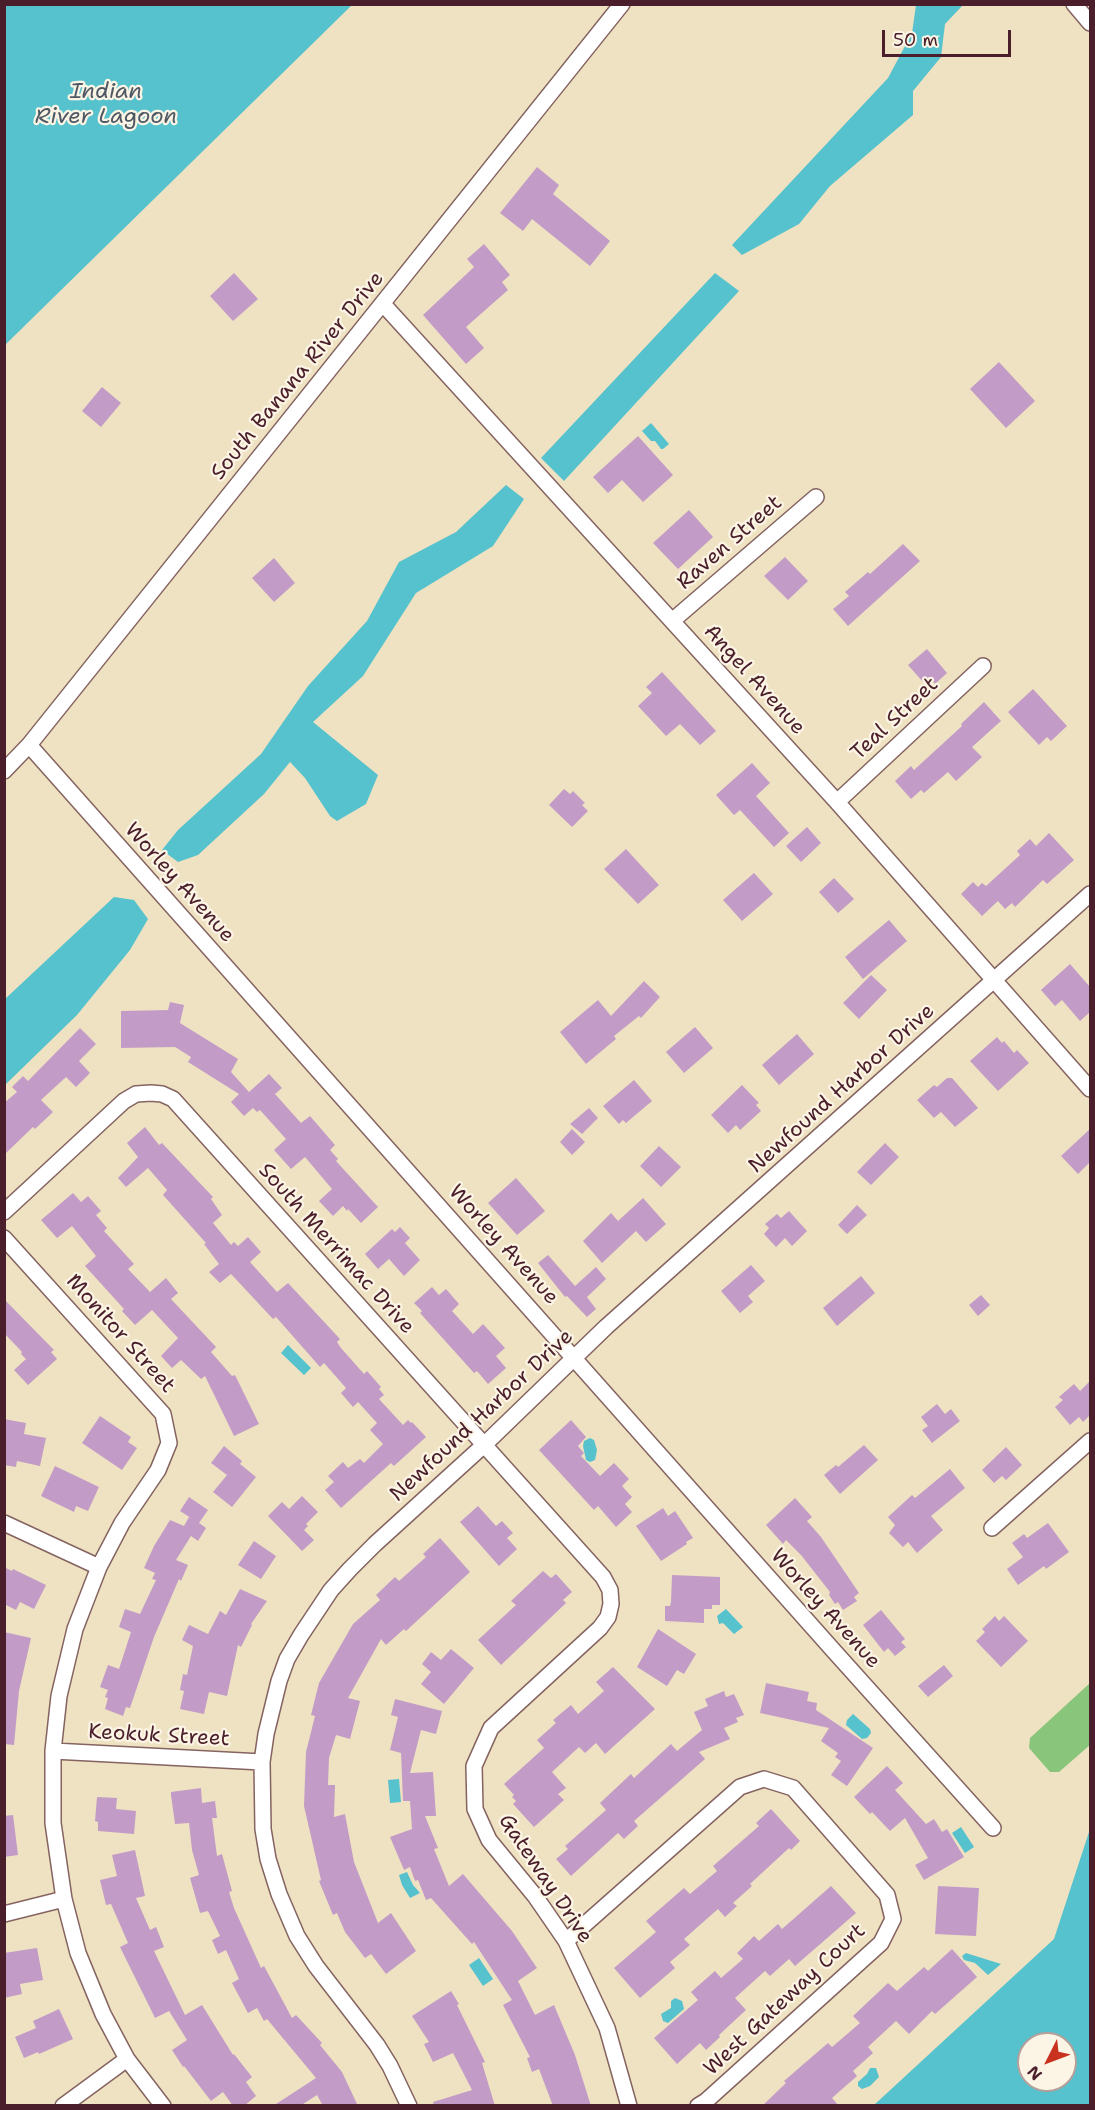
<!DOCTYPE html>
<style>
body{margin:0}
#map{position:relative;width:1095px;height:2110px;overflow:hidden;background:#efe2c2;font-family:"Shantell Sans",sans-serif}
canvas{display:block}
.frame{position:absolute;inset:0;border:6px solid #4a1f2b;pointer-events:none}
.north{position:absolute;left:1017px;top:2032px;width:60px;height:60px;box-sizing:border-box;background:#fcf5e5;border:2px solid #b59f9b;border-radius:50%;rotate:228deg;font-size:16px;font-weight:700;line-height:24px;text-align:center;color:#4a1f2b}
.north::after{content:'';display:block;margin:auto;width:21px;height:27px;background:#c8321e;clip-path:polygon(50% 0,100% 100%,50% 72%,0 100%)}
.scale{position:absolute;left:882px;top:30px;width:129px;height:27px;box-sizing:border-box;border:3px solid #4a1f2b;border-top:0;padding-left:8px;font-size:18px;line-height:21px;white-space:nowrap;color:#4a1f2b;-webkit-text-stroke:4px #fcf5e5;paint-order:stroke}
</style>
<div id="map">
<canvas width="1095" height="2110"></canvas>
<div class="frame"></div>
<div class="north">N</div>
<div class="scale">50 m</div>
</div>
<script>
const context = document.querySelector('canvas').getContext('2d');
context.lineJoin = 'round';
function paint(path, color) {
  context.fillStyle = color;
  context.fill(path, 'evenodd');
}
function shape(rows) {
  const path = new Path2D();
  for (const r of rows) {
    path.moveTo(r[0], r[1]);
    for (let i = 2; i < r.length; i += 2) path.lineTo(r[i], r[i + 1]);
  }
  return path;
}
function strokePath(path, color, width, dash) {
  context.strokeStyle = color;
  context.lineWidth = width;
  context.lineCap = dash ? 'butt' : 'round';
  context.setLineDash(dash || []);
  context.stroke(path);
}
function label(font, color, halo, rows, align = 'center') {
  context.font = font + ' "Shantell Sans",sans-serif';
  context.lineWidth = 4.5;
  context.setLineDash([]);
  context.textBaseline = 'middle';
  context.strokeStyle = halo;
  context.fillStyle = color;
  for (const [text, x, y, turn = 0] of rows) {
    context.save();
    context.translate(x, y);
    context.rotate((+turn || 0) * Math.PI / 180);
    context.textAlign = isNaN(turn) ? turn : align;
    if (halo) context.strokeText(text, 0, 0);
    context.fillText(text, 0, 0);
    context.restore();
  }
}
const green = shape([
 [1090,1683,1090,1745,1059,1772,1050,1772,1029,1748,1030,1738]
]);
const water = shape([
 [5,4,352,4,352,5,5,345],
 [916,5,963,5,945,24,941,57,913,91,913,115,830,186,799,224,742,255,732,245,888,78,912,33],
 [715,273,739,291,564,481,541,458],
 [651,423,669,444,663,449,661,449,655,441,651,441,642,431],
 [506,485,524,499,493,546,416,593,363,676,313,722,378,775,366,804,337,821,330,816,305,778,290,762,264,794,198,855,178,862,162,850,178,830,261,754,308,686,367,621,399,562,456,532],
 [114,897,134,900,148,919,130,950,77,1015,5,1085,5,999],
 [288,1345,311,1368,304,1375,281,1353],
 [590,1438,594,1440,597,1450,595,1460,590,1462,586,1460,583,1446,584,1441],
 [726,1609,743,1627,734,1634,723,1623,719,1624,717,1616],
 [853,1714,870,1729,871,1733,867,1738,862,1739,846,1725,847,1720],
 [399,1779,401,1802,390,1803,388,1780],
 [961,1827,974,1847,965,1853,952,1833],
 [1090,1829,1090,2105,874,2105,1054,1939],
 [1029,2044,1065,2044,1065,2080,1029,2080],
 [407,1872,413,1885,420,1893,410,1898,402,1885,399,1875],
 [966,1953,1001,1964,988,1975,975,1963,964,1960,962,1956],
 [479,1958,493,1979,483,1986,469,1965],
 [675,1998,682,2001,684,2009,668,2023,663,2021,661,2014,671,2008,671,2001],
 [870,2068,876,2068,879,2077,870,2086,862,2089,858,2086,858,2082,867,2074]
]);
const building = shape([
 [537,167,559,185,553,194,610,241,590,266,532,219,523,231,500,213],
 [484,244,510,275,502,282,508,290,466,327,484,348,466,364,423,315,474,267,467,259],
 [234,273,258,299,233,321,210,296],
 [999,362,1035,401,1006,428,970,389],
 [102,387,121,403,101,427,82,411],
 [638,436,673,475,643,502,622,480,608,493,593,477],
 [689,510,713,537,678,569,653,543],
 [903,544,920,561,848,626,833,609,849,596,845,592,868,572,870,574],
 [785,557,808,581,788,600,764,576],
 [274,558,295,583,274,602,252,578],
 [927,649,947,673,935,684,929,677,923,682,908,665],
 [662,672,716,731,700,745,680,724,666,736,638,706,652,693,646,687],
 [1033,689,1067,726,1051,741,1047,737,1039,745,1008,712],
 [984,702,1001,721,972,747,982,757,956,781,948,772,924,793,921,790,911,799,895,781,911,766,914,770,962,726,961,724],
 [752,763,770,783,756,796,789,833,774,847,740,810,734,815,716,795],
 [564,789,570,794,573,791,585,803,582,805,588,811,572,827,549,805],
 [807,827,821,843,801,862,786,846],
 [1049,833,1074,860,1047,884,1043,880,1015,907,1012,903,1005,909,998,901,982,916,961,894,973,882,978,887,982,883,986,886,1020,855,1017,851,1030,839,1036,846],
 [626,849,659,885,638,904,604,869],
 [754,873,773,894,742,921,723,900],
 [834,878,854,899,838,913,819,892],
 [889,920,907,941,863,979,845,957],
 [1070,964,1090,987,1090,1012,1080,1021,1062,1000,1055,1006,1041,990],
 [871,975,887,990,859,1019,843,1003],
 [644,981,660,997,641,1018,639,1016,614,1036,616,1039,586,1064,560,1032,598,1000,611,1016],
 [170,1002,184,1005,180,1023,238,1059,231,1072,249,1092,269,1074,282,1088,275,1094,301,1123,310,1116,335,1145,330,1150,338,1159,336,1161,378,1207,361,1223,348,1209,347,1211,343,1206,333,1216,319,1201,332,1189,305,1157,291,1169,274,1150,286,1139,260,1110,257,1112,253,1108,244,1116,231,1102,239,1094,188,1062,191,1057,175,1047,121,1048,121,1011,168,1010],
 [695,1027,713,1048,684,1073,666,1052],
 [80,1028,96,1044,79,1061,90,1073,76,1087,66,1077,41,1100,53,1112,35,1129,33,1127,4,1155,4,1103,17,1092,12,1087,23,1076,28,1081],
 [797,1034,814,1054,779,1085,762,1065],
 [997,1037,1002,1043,1004,1041,1014,1053,1017,1050,1029,1063,998,1091,970,1061],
 [947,1078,952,1078,978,1108,955,1127,941,1112,934,1118,917,1100,934,1085,937,1087],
 [634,1080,652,1101,626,1123,623,1120,619,1124,603,1106],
 [742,1085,759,1103,756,1105,761,1111,740,1130,736,1125,728,1133,711,1115],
 [589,1108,598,1118,582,1134,570,1124],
 [145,1127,159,1145,162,1143,213,1197,211,1199,222,1215,213,1223,231,1245,234,1242,238,1246,248,1237,261,1252,250,1262,277,1292,288,1283,340,1339,337,1342,341,1348,364,1374,367,1371,381,1387,379,1389,384,1395,379,1399,403,1425,408,1420,411,1423,412,1422,426,1437,394,1466,391,1463,341,1508,325,1490,334,1482,328,1476,343,1462,348,1468,360,1459,364,1463,383,1444,370,1430,377,1423,358,1402,353,1407,341,1393,346,1388,324,1363,320,1367,276,1317,273,1319,231,1274,220,1283,209,1272,219,1264,204,1244,206,1243,163,1195,167,1190,148,1168,126,1187,118,1178,138,1157,127,1143],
 [572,1129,585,1142,572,1155,560,1142],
 [1090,1129,1090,1162,1078,1174,1061,1156],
 [885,1143,899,1157,871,1185,857,1172],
 [659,1146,681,1167,661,1187,640,1166],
 [516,1178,545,1211,517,1235,488,1203],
 [73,1193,81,1202,88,1196,101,1211,96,1215,107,1228,104,1231,134,1264,128,1269,150,1292,166,1278,178,1293,171,1299,216,1347,211,1352,232,1376,235,1375,259,1424,234,1436,205,1376,201,1379,181,1360,172,1368,161,1356,178,1338,152,1310,135,1325,122,1311,124,1309,85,1266,96,1256,72,1226,57,1238,41,1220],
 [643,1198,666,1224,646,1242,636,1231,602,1263,583,1241,611,1213,618,1221],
 [857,1205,867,1215,847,1234,838,1225],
 [789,1211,807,1231,792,1246,785,1238,776,1247,764,1234,769,1228,765,1224,777,1214,781,1218],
 [400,1227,410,1238,405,1243,420,1260,404,1276,389,1259,378,1269,365,1254,392,1229,395,1232],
 [548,1255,575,1286,596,1267,606,1279,587,1297,596,1309,587,1317,567,1296,565,1297,538,1263],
 [751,1265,765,1281,748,1296,753,1302,740,1313,721,1291],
 [861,1276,875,1293,837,1326,823,1308],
 [432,1287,439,1295,446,1289,459,1304,452,1311,473,1334,483,1324,505,1348,496,1356,506,1368,488,1384,477,1371,474,1373,420,1313,422,1311,414,1303],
 [981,1295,990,1305,978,1316,969,1305],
 [4,1299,54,1350,51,1352,57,1359,28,1385,14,1370,26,1359,21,1354,22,1352,4,1333],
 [1090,1381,1090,1415,1083,1422,1079,1417,1070,1425,1055,1407,1063,1400,1059,1397,1074,1384,1080,1391],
 [937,1404,945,1414,951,1409,960,1421,932,1443,922,1430,928,1426,921,1417],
 [100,1416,131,1437,128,1442,137,1448,122,1470,82,1443],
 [4,1419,26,1423,24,1434,46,1438,40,1466,17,1461,16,1467,4,1465],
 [571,1420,586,1437,578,1446,584,1453,581,1456,600,1476,614,1463,629,1479,622,1486,632,1497,625,1504,632,1512,616,1527,598,1506,594,1510,539,1450],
 [864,1445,878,1460,840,1494,824,1475,836,1465,838,1467],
 [224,1446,242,1461,240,1464,256,1477,232,1507,213,1492,227,1475,211,1463],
 [1006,1447,1022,1465,1006,1480,1002,1476,994,1483,982,1470],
 [55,1466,99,1487,88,1511,76,1506,74,1512,41,1496],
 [950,1469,965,1488,931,1516,943,1530,917,1553,908,1542,903,1547,889,1533,895,1525,888,1517,912,1495,915,1498],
 [302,1496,318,1512,306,1524,308,1526,304,1530,314,1540,302,1551,268,1516,282,1502,289,1509],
 [189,1497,208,1510,199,1523,206,1528,198,1541,191,1536,176,1560,188,1565,181,1581,179,1579,154,1637,130,1708,126,1707,123,1716,105,1709,108,1698,105,1697,108,1690,100,1687,108,1665,119,1669,131,1632,119,1627,125,1609,140,1614,156,1580,152,1579,155,1573,144,1568,154,1546,170,1520,184,1526,189,1517,194,1520,180,1511],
 [795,1498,812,1517,807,1521,821,1537,859,1593,854,1597,857,1601,843,1610,838,1602,835,1604,829,1595,830,1592,801,1555,786,1540,783,1544,766,1525],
 [478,1506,496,1526,502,1521,513,1533,507,1538,517,1549,499,1566,460,1522],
 [663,1508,668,1516,675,1511,693,1538,686,1542,687,1544,661,1561,636,1526],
 [1048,1523,1069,1552,1046,1569,1044,1566,1018,1585,1007,1569,1023,1557,1012,1543,1024,1534,1027,1538],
 [440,1538,470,1572,406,1631,404,1629,386,1645,381,1639,348,1698,360,1701,350,1739,336,1735,329,1758,328,1785,335,1785,334,1817,345,1814,354,1862,378,1923,391,1913,416,1951,386,1974,371,1954,365,1958,345,1932,337,1913,333,1915,319,1881,321,1880,304,1806,306,1752,315,1716,311,1715,319,1683,353,1624,380,1600,376,1595,395,1577,399,1581,426,1557,423,1554],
 [254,1541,276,1556,261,1579,238,1565],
 [4,1567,12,1571,13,1569,46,1585,34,1609,20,1602,16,1610,4,1604],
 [543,1571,551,1578,556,1574,572,1592,563,1600,566,1603,501,1665,478,1640,516,1605,511,1601],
 [672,1575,720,1577,720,1605,712,1605,712,1609,704,1609,704,1623,665,1621,665,1606,670,1606,671,1602],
 [240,1589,267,1601,251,1624,252,1625,241,1647,238,1645,227,1696,209,1692,204,1714,180,1709,184,1691,180,1690,183,1674,187,1675,193,1646,182,1640,189,1625,208,1634,220,1611,226,1615],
 [881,1610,905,1639,901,1642,906,1647,895,1656,888,1648,884,1652,863,1625],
 [995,1616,999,1621,1004,1616,1028,1641,1001,1667,976,1641,985,1632,982,1629],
 [658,1629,696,1654,684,1674,677,1670,667,1686,637,1667],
 [4,1632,31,1638,19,1691,14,1745,4,1744],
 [451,1649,474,1668,444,1704,421,1684,431,1672,422,1664,431,1652,441,1660],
 [944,1665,953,1676,928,1697,918,1686],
 [613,1667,655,1709,605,1754,596,1743,585,1753,579,1747,552,1772,566,1788,558,1794,564,1800,534,1827,513,1804,516,1801,512,1797,514,1795,504,1784,544,1748,537,1740,556,1723,553,1720,571,1705,578,1714,604,1691,596,1682],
 [766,1683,809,1692,807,1701,817,1703,816,1710,873,1748,847,1786,831,1775,841,1761,835,1757,838,1753,821,1741,829,1728,760,1713],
 [724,1691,726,1697,734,1694,744,1715,736,1718,738,1722,724,1728,730,1739,699,1752,705,1759,634,1821,638,1826,624,1839,618,1833,571,1876,556,1859,568,1849,565,1846,606,1810,600,1803,631,1774,634,1778,671,1744,677,1751,702,1730,694,1712,708,1706,705,1699],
 [395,1699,442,1711,436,1734,421,1730,410,1773,433,1772,436,1816,425,1816,438,1848,434,1849,449,1886,463,1874,512,1931,537,1968,518,1981,535,2015,554,2005,575,2055,591,2106,553,2106,539,2069,532,2072,527,2058,530,2057,503,2005,512,2000,474,1942,472,1944,431,1898,426,1900,418,1880,415,1881,410,1867,404,1870,390,1837,412,1829,410,1801,403,1801,401,1753,390,1750,398,1717,391,1715],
 [887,1766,903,1783,895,1790,926,1824,934,1819,942,1832,947,1829,964,1857,924,1880,915,1865,928,1858,905,1818,890,1831,872,1812,870,1814,854,1797],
 [201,1788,202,1803,215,1801,217,1818,212,1818,217,1856,222,1854,232,1891,229,1892,234,1908,261,1968,264,1966,292,2018,296,2015,322,2043,320,2045,342,2072,358,2106,323,2106,317,2095,300,2106,273,2106,316,2078,267,2019,264,2021,257,2008,248,2013,232,1983,239,1979,226,1950,218,1954,212,1940,220,1936,208,1911,200,1913,190,1878,199,1875,192,1850,189,1823,175,1824,171,1795,171,1792],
 [97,1797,117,1798,116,1809,136,1811,134,1834,98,1831,98,1822,95,1821],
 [771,1809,800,1841,791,1850,789,1848,750,1884,752,1886,733,1903,737,1906,725,1917,718,1909,684,1939,690,1945,670,1962,675,1968,640,1998,614,1968,656,1932,646,1921,684,1888,690,1894,717,1871,713,1866,759,1826,756,1823],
 [13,1815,18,1855,4,1857,4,1816],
 [135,1850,145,1896,136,1898,150,1930,156,1927,164,1947,154,1951,185,2015,202,2005,233,2055,234,2054,252,2077,246,2082,256,2096,244,2106,233,2106,223,2092,211,2101,184,2066,183,2067,172,2050,187,2040,169,2011,155,2018,120,1947,128,1943,111,1904,106,1905,100,1880,117,1876,112,1855],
 [831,1886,856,1913,795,1966,789,1959,770,1976,765,1971,735,1998,746,2010,719,2035,720,2037,706,2050,700,2043,677,2064,654,2038,698,2000,691,1992,715,1971,721,1978,743,1959,737,1953,754,1936,759,1941,778,1924,782,1929],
 [938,1886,979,1888,976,1936,935,1934],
 [37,1948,43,1980,20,1984,22,1994,4,1998,4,1953],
 [952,1949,977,1977,935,2014,932,2011,909,2034,896,2021,868,2047,873,2053,853,2071,857,2076,832,2098,839,2106,762,2106,786,2083,784,2081,828,2043,832,2047,860,2023,853,2016,888,1983,897,1991,924,1967,928,1971],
 [451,1991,459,2004,457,2005,485,2062,482,2063,495,2106,434,2106,433,2102,472,2090,453,2053,433,2062,424,2044,429,2042,412,2016],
 [59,2009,73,2039,39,2054,38,2052,24,2058,15,2037,36,2028,33,2021]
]);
const minor = shape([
 [1074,4,1090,23],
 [383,304,837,802,1090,1089],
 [672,621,816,497],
 [29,745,833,1650,993,1828],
 [4,771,29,745,622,4],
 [837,802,983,666],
 [4,1212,124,1101,136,1094,151,1093,162,1094,173,1099,603,1577,610,1590,611,1604,608,1617,600,1628,491,1728,474,1766,475,1809,489,1840,535,1896,566,1941,607,2028,629,2106],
 [4,1238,163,1414,169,1443,158,1470,122,1523,99,1567,75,1629,59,1696,53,1751,53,1823,64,1899,78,1953,103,2014,127,2059,163,2106],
 [4,1523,99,1567],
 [992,1528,1090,1441],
 [53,1751,262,1762],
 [4,1914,64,1899],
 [566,1941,740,1787,764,1779,793,1788,887,1895,893,1919,881,1943,706,2101,698,2106],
 [63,2106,127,2059],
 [409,2106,390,2066,377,2045,316,1966,297,1936,279,1894,268,1859,263,1829,262,1762,266,1734,279,1681,287,1659,301,1635,331,1590,350,1569,375,1544,484,1445,606,1327,1090,894]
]);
const streetNames = [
 ["South Banana River Drive",298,376,-51],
 ["Raven Street",730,543,-41],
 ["Angel Avenue",754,680,48],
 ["Teal Street",895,719,-43],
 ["Worley Avenue",179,883,48],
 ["Newfound Harbor Drive",842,1089,-42],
 ["Worley Avenue",503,1245,48],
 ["South Merrimac Drive",336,1249,48],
 ["Monitor Street",120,1334,48],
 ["Newfound Harbor Drive",482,1416,-43],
 ["Worley Avenue",825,1609,48],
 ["Keokuk Street",159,1736,3],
 ["Gateway Drive",545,1879,56],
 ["West Gateway Court",785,2000,-43]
];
const waterNames = [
 ["Indian",106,92],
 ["River Lagoon",106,117]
];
paint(green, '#89c57b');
paint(water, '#55c2cd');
paint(building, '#c29cc6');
strokePath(minor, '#846360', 18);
strokePath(minor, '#fff', 15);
label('21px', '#4a1f2b', '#fcf5e5', streetNames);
label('italic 22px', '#4e5864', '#fcf5e5', waterNames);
</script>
